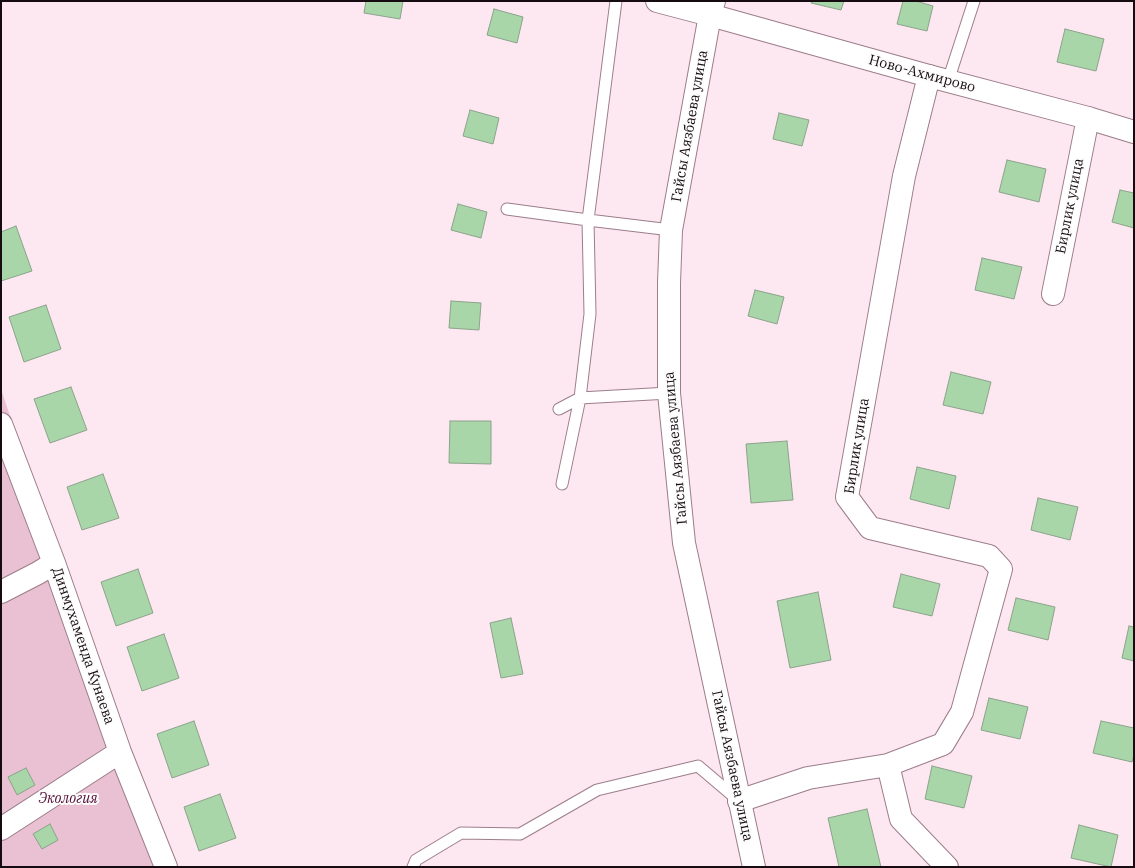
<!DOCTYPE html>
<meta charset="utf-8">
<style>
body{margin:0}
#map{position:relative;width:1135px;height:868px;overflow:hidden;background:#fde8f1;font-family:"IBM Plex Serif",serif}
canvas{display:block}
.frame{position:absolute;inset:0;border:2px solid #160b10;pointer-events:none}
</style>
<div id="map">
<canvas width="1135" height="868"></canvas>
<div class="frame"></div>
</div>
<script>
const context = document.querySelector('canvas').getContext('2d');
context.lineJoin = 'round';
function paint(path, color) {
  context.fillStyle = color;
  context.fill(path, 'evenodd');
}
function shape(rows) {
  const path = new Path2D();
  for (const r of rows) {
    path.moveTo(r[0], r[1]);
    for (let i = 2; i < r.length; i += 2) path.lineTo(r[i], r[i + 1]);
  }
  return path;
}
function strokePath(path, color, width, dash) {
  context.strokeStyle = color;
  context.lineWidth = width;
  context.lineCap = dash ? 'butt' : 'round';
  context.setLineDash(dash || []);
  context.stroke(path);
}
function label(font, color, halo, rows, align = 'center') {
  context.font = font + ' "IBM Plex Serif",serif';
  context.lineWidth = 4;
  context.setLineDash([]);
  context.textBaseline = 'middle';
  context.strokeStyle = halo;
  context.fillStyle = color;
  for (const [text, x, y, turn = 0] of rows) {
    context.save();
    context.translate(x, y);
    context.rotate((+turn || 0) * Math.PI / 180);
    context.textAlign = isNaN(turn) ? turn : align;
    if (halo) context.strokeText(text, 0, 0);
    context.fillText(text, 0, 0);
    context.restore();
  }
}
const green = shape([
 [1,389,159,861,158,867,1,867]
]);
const building = shape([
 [366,1,403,1,400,19,364,13,366,1],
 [812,1,844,1,841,10,811,3,812,1],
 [903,1,916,1,933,6,927,31,897,24,903,1],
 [494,9,523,17,517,43,487,35,494,9],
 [1065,29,1104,39,1096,71,1057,62,1065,29],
 [470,110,499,118,493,144,463,136,470,110],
 [779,113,809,120,802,146,773,139,779,113],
 [1007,160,1046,169,1039,202,999,192,1007,160],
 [1120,190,1134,193,1134,228,1112,222,1120,190],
 [458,204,487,212,481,238,451,230,458,204],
 [16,226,32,271,1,281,1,232,16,226],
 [982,258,1022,267,1014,299,975,290,982,258],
 [755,290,784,297,777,324,748,316,755,290],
 [451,301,481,303,479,330,449,328,451,301],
 [46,305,61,349,24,362,9,317,46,305],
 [951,372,991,382,983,414,943,405,951,372],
 [71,387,87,430,50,443,34,399,71,387],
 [450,421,491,421,491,464,449,463,450,421],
 [787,441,793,500,751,503,746,444,787,441],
 [917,467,956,476,949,509,910,499,917,467],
 [103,474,119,518,82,530,67,487,103,474],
 [1038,498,1078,507,1070,540,1031,530,1038,498],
 [138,569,153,613,116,626,101,582,138,569],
 [901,574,940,584,932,616,893,607,901,574],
 [818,592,831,660,790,668,777,601,818,592],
 [1016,598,1055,607,1048,640,1008,630,1016,598],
 [511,618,523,674,501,678,490,623,511,618],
 [1129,626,1134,627,1134,661,1122,658,1129,626],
 [164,634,179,678,142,691,127,647,164,634],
 [989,698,1028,707,1020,739,981,730,989,698],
 [194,721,209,765,172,778,157,734,194,721],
 [1101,721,1134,728,1134,755,1132,762,1093,753,1101,721],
 [932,766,972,776,964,808,925,799,932,766],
 [26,768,35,785,17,795,8,777,26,768],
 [220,794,236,838,199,851,184,807,220,794],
 [867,809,881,867,839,867,828,818,867,809],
 [50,824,58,840,42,849,33,834,50,824],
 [1079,825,1118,835,1111,867,1071,858,1079,825]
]);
const lane = shape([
 [948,81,974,1],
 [507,209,588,220,671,230],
 [559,409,580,398,669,393],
 [562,484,580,398,590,314,588,220,616,1],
 [413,867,416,860,461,833,520,834,597,790,698,766,737,799]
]);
const street = shape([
 [657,1,710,15],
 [1053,294,1088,118],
 [1,424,54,563,120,752,166,867],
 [1,592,38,573,54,563],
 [888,765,901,819,947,867],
 [739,801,808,778,888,765,943,744,962,712,1001,569,989,556,870,528,847,497,904,176,929,76],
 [1,829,120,752]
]);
const secondary = shape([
 [710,15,929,76,1088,118,1134,132]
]);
const highway = shape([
 [714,1,710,15,671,230,669,283,669,393,684,543,754,867]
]);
const streetNames = [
 ["Ново-Ахмирово",922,74,15],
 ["Гайсы Аязбаева улица",690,126,-80],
 ["Бирлик улица",1070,206,-79],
 ["Бирлик улица",857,446,-81],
 ["Гайсы Аязбаева улица",676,448,-95],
 ["Динмухаменда Кунаева",83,646,71],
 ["Гайсы Аязбаева улица",732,766,78]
];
const parkNames = [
 ["Экология",68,799]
];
paint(green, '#e9c1d2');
paint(building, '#a8d6a8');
strokePath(building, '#8ba28b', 1);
strokePath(lane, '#9c7d8a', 13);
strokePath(street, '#9c7d8a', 24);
strokePath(secondary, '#9c7d8a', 24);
strokePath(highway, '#9c7d8a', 24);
strokePath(lane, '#fff', 11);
strokePath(street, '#fff', 22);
strokePath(secondary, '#fff', 22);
strokePath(highway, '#fff', 22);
label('14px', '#160b10', '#fcfcfc', streetNames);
label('italic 14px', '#520b34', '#fcfcfc', parkNames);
</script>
